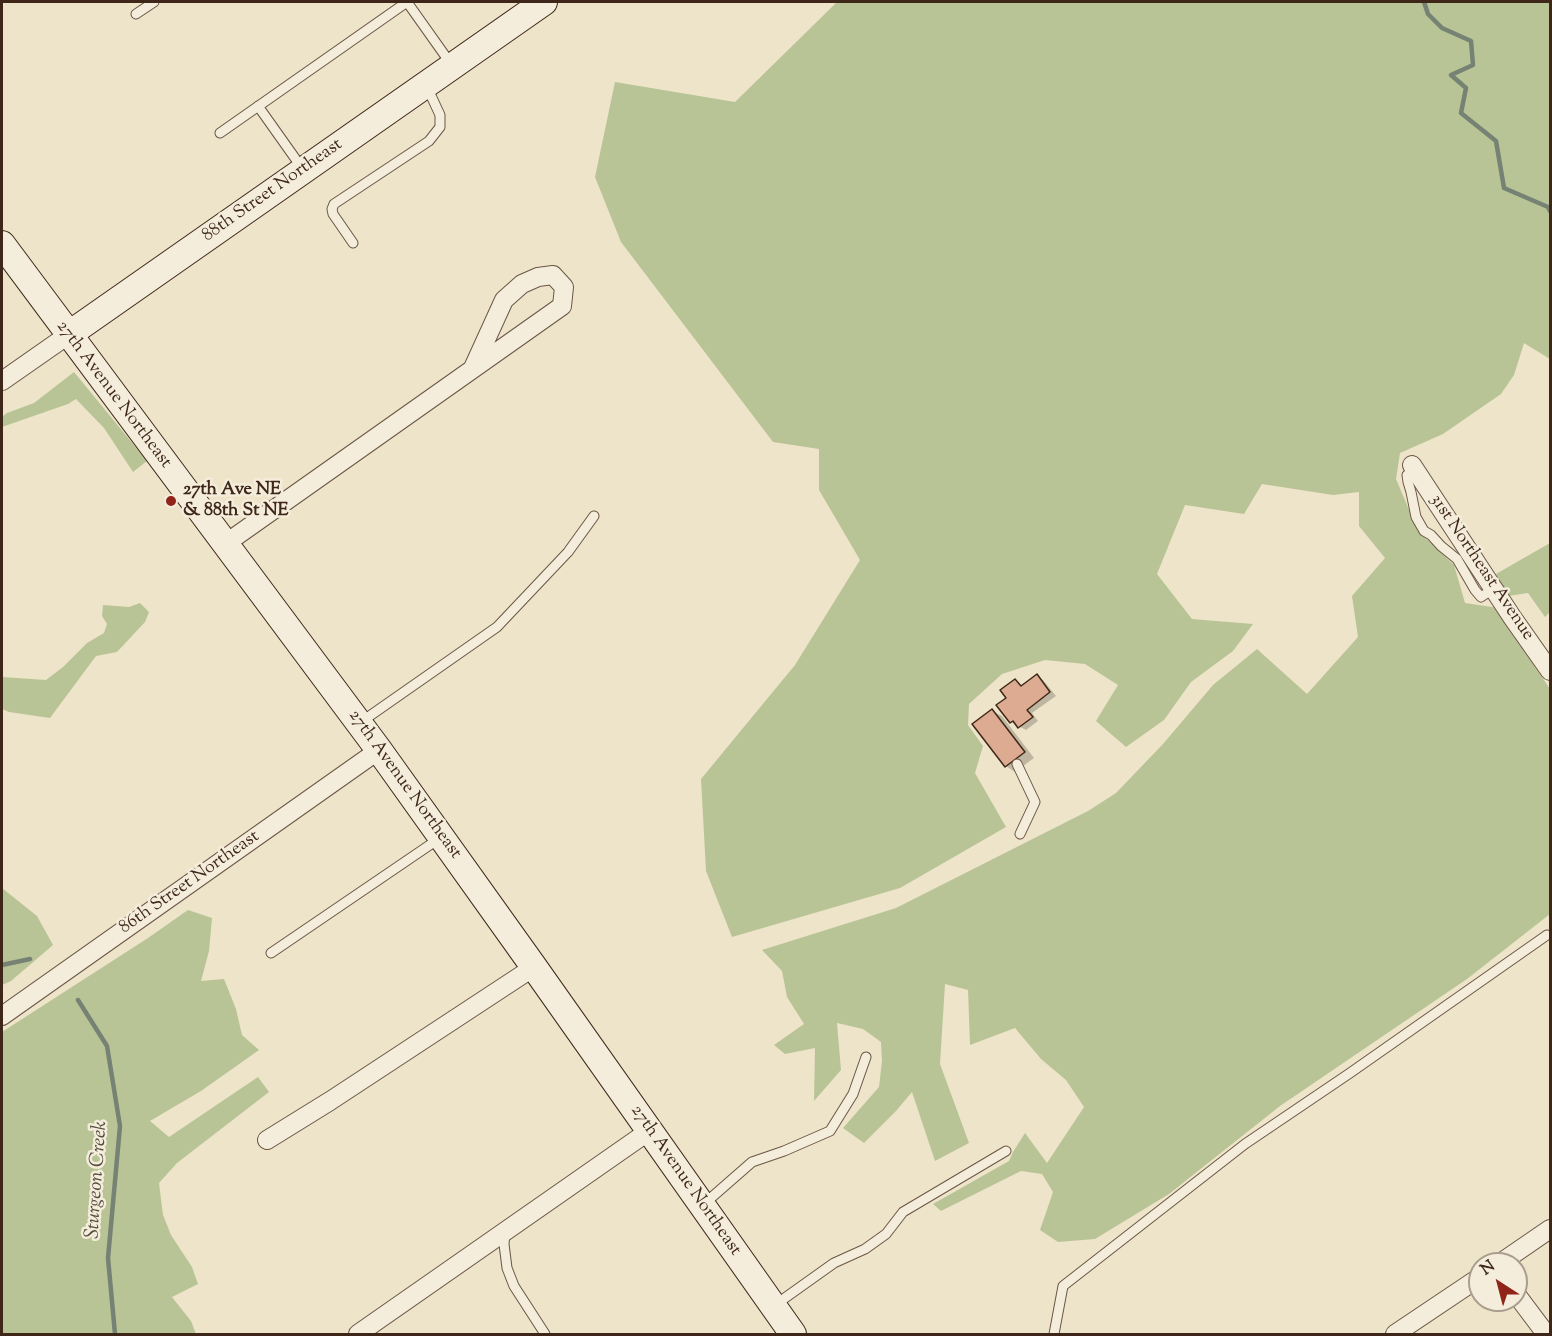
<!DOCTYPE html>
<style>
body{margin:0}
#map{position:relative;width:1552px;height:1336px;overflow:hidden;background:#eee4c9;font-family:"Sorts Mill Goudy",serif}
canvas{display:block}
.frame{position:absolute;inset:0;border:3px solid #3e2719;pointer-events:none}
.north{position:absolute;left:1468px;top:1252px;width:60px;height:60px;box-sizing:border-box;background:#f4eddc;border:2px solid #ab9e8e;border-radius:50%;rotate:324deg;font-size:16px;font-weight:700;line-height:24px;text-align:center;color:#3e2719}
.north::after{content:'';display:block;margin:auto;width:21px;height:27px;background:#8f2418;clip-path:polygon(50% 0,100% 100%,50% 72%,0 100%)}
</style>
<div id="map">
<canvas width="1552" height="1336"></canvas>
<div class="frame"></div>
<div class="north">N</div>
</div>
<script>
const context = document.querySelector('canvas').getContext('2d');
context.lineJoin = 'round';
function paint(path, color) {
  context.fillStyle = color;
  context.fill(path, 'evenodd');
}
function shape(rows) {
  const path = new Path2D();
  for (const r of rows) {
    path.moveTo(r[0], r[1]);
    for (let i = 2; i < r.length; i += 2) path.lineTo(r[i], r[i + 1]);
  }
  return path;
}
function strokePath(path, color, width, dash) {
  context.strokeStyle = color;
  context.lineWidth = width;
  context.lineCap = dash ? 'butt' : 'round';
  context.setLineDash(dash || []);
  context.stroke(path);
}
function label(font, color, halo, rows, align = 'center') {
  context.font = font + ' "Sorts Mill Goudy",serif';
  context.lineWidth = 5;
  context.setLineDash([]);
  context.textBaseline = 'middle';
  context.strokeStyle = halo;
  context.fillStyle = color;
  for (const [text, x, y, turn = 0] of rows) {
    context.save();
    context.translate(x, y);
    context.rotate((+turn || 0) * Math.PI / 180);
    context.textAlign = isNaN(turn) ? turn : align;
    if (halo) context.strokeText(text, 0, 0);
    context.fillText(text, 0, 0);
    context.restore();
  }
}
const green = shape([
 [837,2,1550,2,1550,359,1524,343,1514,375,1501,394,1443,434,1400,453,1396,479,1418,531,1454,565,1465,603,1499,608,1535,667,1550,689,1550,914,1467,979,1280,1106,1169,1194,1095,1239,1058,1242,1040,1230,1053,1192,1042,1174,1021,1171,941,1211,933,1204,1009,1161,1013,1152,1025,1133,1047,1163,1084,1107,1066,1080,1041,1059,1015,1028,970,1045,968,990,945,984,940,1064,969,1143,935,1161,912,1092,896,1111,864,1143,843,1128,879,1087,882,1061,881,1042,863,1029,837,1023,841,1070,814,1101,815,1048,785,1054,774,1045,804,1024,787,997,782,971,762,950,896,908,1088,811,1116,793,1163,744,1213,685,1257,649,1307,694,1358,637,1352,596,1385,558,1359,526,1359,492,1333,495,1262,484,1244,514,1185,505,1157,574,1192,619,1253,624,1233,651,1191,682,1164,720,1126,747,1096,721,1118,685,1085,664,1045,660,1002,674,969,704,968,725,983,746,975,773,1006,827,900,888,732,937,706,871,701,779,795,665,860,560,819,490,819,449,773,442,621,242,595,177,615,82,735,102],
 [74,372,147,461,133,472,104,428,76,399,68,404,2,427,2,417,7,413,34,403],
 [1550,543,1550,612,1545,617,1528,593,1508,596,1496,574],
 [140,603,149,612,145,622,117,652,96,656,50,718,9,712,2,709,2,677,46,680,63,667,87,643,104,633,107,624,102,616,103,605,129,607],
 [2,888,37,916,53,945,11,981,2,985],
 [188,910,212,918,209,951,201,981,224,979,236,1009,242,1035,259,1050,201,1091,150,1121,169,1137,258,1077,269,1092,177,1163,159,1183,163,1215,171,1235,192,1267,198,1284,172,1297,191,1321,196,1334,2,1334,2,1032,148,938]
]);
const shadow = shape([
 [1037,676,1043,680,1056,696,1032,713,1038,721,1026,730,1011,722,1008,698,1015,681,1023,687],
 [992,711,1002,716,1034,758,1015,772,1006,766]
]);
const stream = shape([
 [1424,2,1428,14,1442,28,1471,41,1473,65,1451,75,1466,88,1461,113,1496,141,1504,188,1548,207,1550,211],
 [2,965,30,959],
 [78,1000,107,1046,120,1126,108,1258,115,1334]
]);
const building = shape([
 [1037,674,1050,692,1027,710,1033,717,1018,728,1013,721,1010,723,996,705,1006,698,1000,690,1015,679,1021,686,1037,674],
 [992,709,1025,752,1005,767,972,724,992,709]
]);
const lane = shape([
 [136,14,154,2],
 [258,106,302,168],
 [220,133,407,2,451,64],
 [353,243,333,214,332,209,334,204,429,141,440,127,440,115,427,87],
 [1415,469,1407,475,1408,482,1411,492,1416,517,1424,531,1431,535,1441,546,1457,559,1475,590,1481,597,1493,589],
 [361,722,497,627,568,552,594,516],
 [1017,764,1035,802,1020,834],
 [271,953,440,838],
 [704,1204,752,1162,784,1151,830,1131,853,1094,866,1057],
 [505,1233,504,1244,507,1268,514,1286,545,1334],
 [775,1305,834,1263,865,1249,886,1234,903,1212,1006,1151],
 [1054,1334,1063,1286,1245,1144,1350,1073,1547,935]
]);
const street = shape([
 [2,381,68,335],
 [1412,465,1512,617,1550,671],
 [225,544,562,306,564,287,553,275,538,277,522,284,504,300,473,368],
 [2,1016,379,750],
 [267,1140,330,1101,534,967],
 [1499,1264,1550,1229],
 [1516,1294,1546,1334],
 [358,1334,649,1131],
 [1395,1334,1480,1277]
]);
const secondary = shape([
 [2,244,379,750,534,967,793,1334],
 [68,335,544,2]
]);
const markers = [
 [171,501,6,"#8f2418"]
];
const streetNames = [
 ["88th Street Northeast",273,191,-35],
 ["27th Avenue Northeast",113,395,53],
 ["31st Northeast Avenue",1481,568,56],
 ["27th Avenue Northeast",404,785,54],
 ["86th Street Northeast",190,883,-35],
 ["27th Avenue Northeast",685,1181,55]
];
const poiNames = [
 ["27th Ave NE",183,491],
 ["& 88th St NE",183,512]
];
const waterNames = [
 ["Sturgeon Creek",98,1180,-86]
];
paint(green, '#b9c496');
paint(shadow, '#0003');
strokePath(stream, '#768273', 4.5);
paint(building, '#ddab91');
strokePath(building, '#3e2719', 1.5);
strokePath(lane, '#6a5645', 11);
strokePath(street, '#6a5645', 20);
strokePath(secondary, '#3e2719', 28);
strokePath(lane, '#f4eddc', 9);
strokePath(street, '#f4eddc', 18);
strokePath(secondary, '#f4eddc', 26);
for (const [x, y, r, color] of markers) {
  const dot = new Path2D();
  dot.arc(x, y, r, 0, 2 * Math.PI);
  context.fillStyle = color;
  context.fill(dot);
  strokePath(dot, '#f4eddc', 2);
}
label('18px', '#3e2719', '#f4eddc', streetNames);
label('bold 18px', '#3e2719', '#f4eddc', poiNames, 'left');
label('italic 20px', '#554d3e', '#f4eddc', waterNames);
</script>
